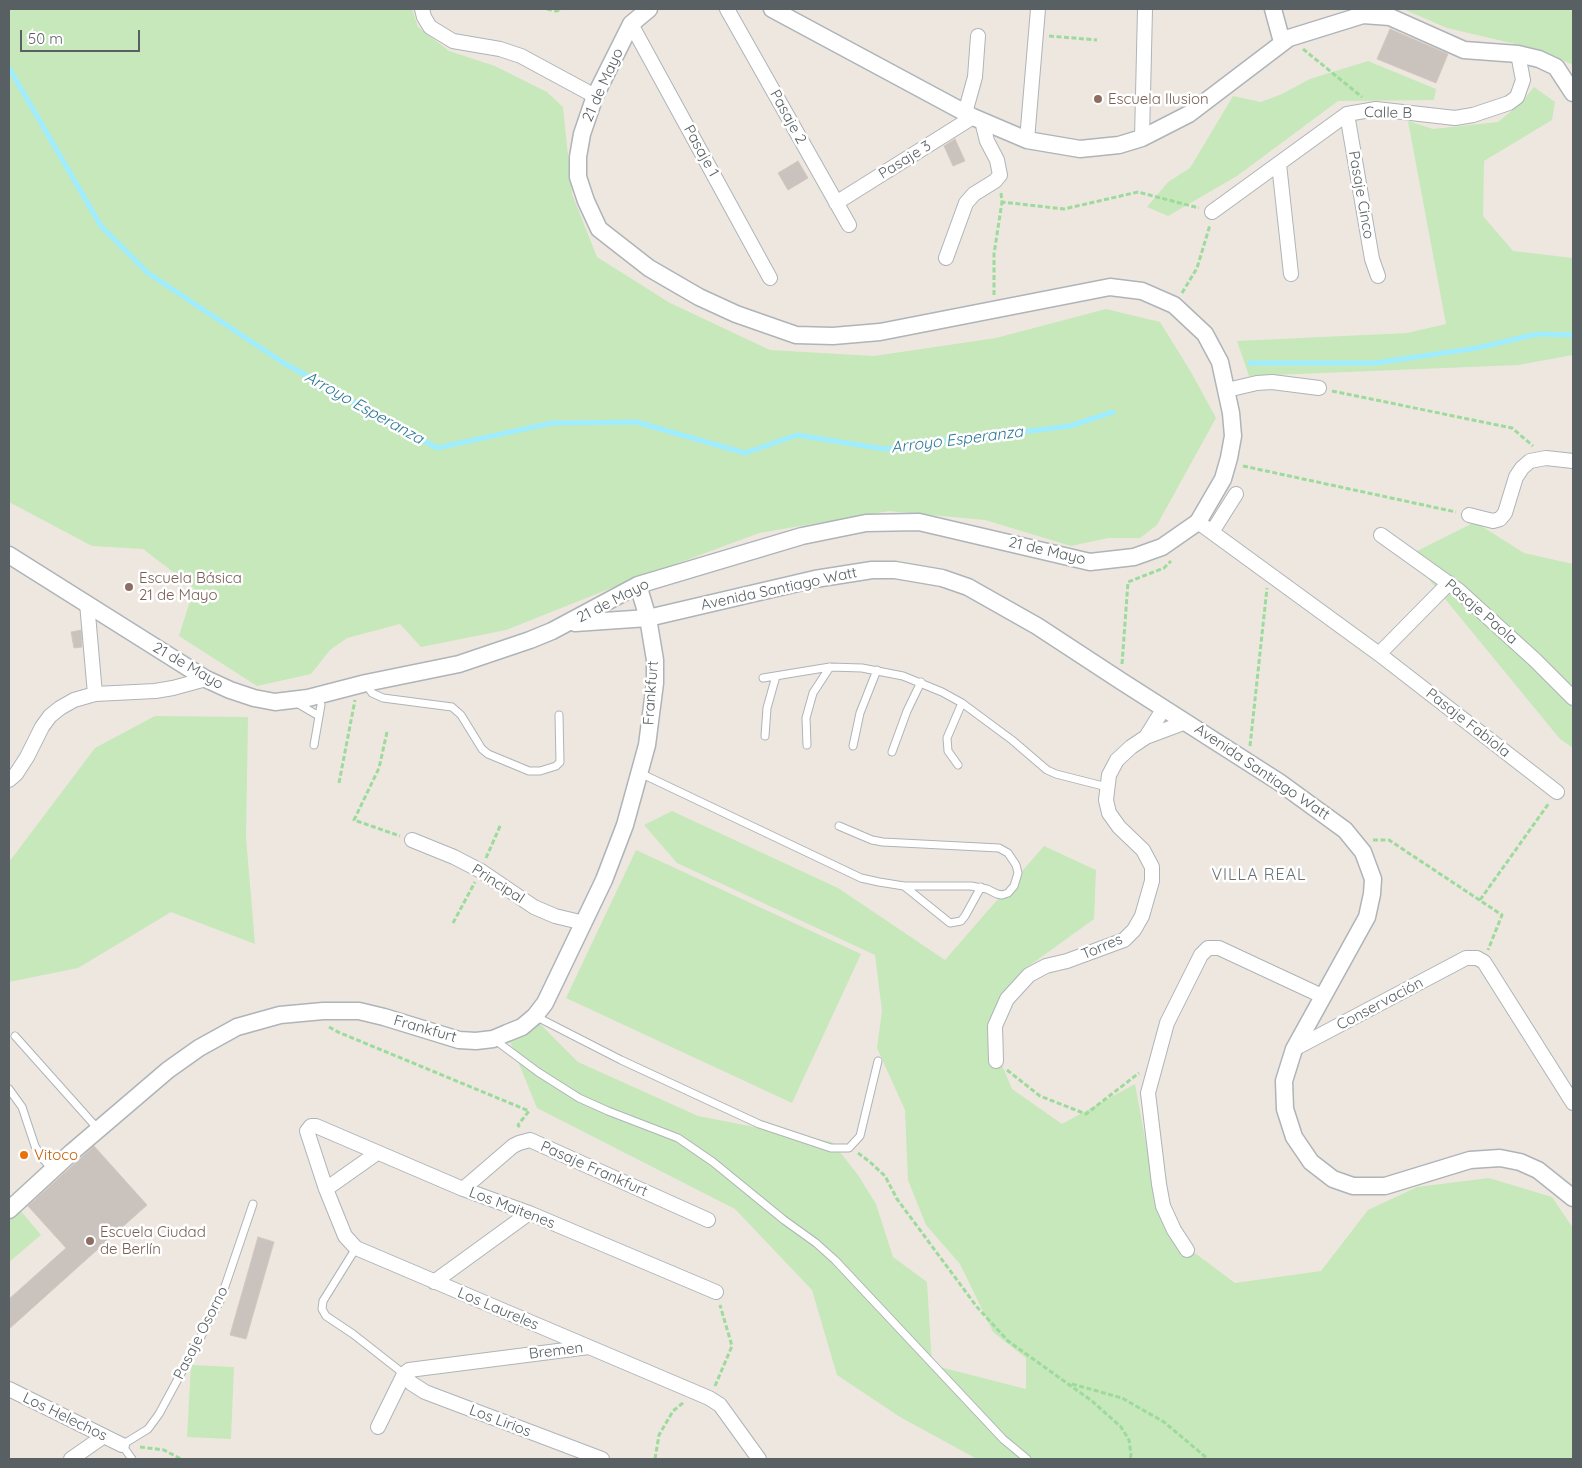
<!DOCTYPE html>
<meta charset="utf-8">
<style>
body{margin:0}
#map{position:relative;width:1582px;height:1468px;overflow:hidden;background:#eee7e0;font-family:Quicksand,sans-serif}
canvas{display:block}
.frame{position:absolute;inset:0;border:10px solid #596063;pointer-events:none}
.scale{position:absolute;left:20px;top:30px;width:120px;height:22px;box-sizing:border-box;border:2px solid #596063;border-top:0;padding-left:6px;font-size:15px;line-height:18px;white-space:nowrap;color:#596063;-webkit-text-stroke:4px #fff;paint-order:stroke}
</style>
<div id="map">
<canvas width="1582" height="1468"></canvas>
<div class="frame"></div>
<div class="scale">50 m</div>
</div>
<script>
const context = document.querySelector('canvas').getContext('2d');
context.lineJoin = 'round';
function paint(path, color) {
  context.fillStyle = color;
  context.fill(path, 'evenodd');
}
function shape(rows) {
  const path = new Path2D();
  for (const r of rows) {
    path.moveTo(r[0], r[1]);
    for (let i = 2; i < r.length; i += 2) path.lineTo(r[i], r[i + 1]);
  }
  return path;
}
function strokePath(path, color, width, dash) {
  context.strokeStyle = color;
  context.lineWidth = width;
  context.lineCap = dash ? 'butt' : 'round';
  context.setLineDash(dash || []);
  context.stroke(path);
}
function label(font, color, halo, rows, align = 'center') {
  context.font = font + ' Quicksand,sans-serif';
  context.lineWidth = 5;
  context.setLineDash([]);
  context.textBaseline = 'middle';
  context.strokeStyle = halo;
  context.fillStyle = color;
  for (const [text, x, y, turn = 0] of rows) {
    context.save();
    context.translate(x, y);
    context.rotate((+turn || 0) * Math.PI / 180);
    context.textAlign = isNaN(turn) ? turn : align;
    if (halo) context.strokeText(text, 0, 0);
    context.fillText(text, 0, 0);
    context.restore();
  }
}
const green = shape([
 [9,9,412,9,418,27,449,51,495,66,547,92,563,107,572,194,597,257,670,303,770,350,874,356,996,338,1106,309,1160,322,1191,372,1216,418,1157,525,1140,538,1108,538,1071,546,985,520,889,511,759,533,614,587,506,630,421,647,400,624,347,638,330,650,311,674,257,686,179,636,194,588,143,549,92,546,9,502],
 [1403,9,1573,9,1573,65,1541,50,1447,28],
 [1368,61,1436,89,1434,100,1338,101,1237,176,1168,216,1147,207,1168,182,1190,168,1233,96,1261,102,1282,94,1310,79],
 [1534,87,1555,102,1552,120,1484,161,1483,216,1513,251,1573,258,1573,355,1518,365,1249,376,1237,341,1407,333,1446,324,1408,121,1433,129,1498,122,1520,104],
 [1475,522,1524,553,1573,564,1573,748,1560,739,1409,555],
 [155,716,248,717,246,837,255,944,171,912,78,968,9,982,9,862,95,748],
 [672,811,838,888,945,960,1044,846,1096,870,1094,919,1022,971,993,1043,1012,1089,1062,1124,1135,1084,1157,1203,1191,1250,1235,1283,1321,1271,1368,1210,1417,1187,1489,1178,1552,1197,1573,1228,1573,1459,977,1459,900,1417,837,1375,812,1290,735,1209,537,1108,508,1037,538,1022,578,1062,698,1116,832,1142,858,1175,876,1204,893,1257,927,1282,932,1365,1026,1389,1026,1358,993,1332,960,1264,926,1225,908,1180,905,1110,877,1048,882,1011,875,955,677,863,644,825],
 [636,850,861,954,792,1103,566,998],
 [20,1210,41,1235,9,1262,9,1219],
 [191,1365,234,1367,231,1439,187,1437]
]);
const stream = shape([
 [9,68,101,226,148,273,282,362,437,448,552,423,636,422,745,453,797,435,884,449,1070,426,1113,412],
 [1250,363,1375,363,1477,348,1537,334,1573,335]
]);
const building = shape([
 [1390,29,1448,54,1436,83,1377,59,1390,29],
 [955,139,965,161,953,166,944,146,955,139],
 [798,161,808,178,788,190,778,173,798,161],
 [81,630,82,647,74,648,71,632,81,630],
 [94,1146,147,1205,9,1329,9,1299,66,1248,28,1206,94,1146],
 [258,1237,274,1242,246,1339,230,1335,258,1237]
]);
const path = shape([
 [547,9,556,11,562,9],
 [1049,36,1097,40],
 [1303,49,1362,97],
 [1001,193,1002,202,1064,209,1138,192,1199,208],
 [1182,293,1197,268,1210,225],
 [994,295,994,254,1002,202],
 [1332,391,1512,428,1533,446],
 [1243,466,1456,512],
 [1122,664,1128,582,1164,568,1171,561],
 [387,732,379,768,354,820,400,836],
 [1250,746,1267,588],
 [339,783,355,700],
 [1373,840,1389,840,1502,915,1488,950],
 [486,858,501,824],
 [1480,900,1549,803],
 [453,923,475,882],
 [329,1027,338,1032,529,1111,518,1125,520,1128],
 [1007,1070,1040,1096,1086,1114,1139,1073],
 [858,1153,870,1162,885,1176,897,1199,977,1307,1008,1341,1092,1401,1121,1427,1129,1440,1131,1455,1130,1459],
 [1072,1384,1122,1398,1164,1422,1208,1459],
 [715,1386,732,1346,720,1305],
 [140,1447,164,1450,181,1459],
 [655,1459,659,1435,673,1411,684,1402]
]);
const service = shape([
 [763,678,830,667,862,668,903,676,942,692,962,703,1012,740,1047,770,1056,774,1107,787],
 [366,684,372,693,383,698,452,707,461,715,482,749,488,754,529,771,540,771,556,766,560,762,559,715],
 [295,702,319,716],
 [765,736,767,708,776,676],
 [314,745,321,705],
 [807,745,806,718,813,693,830,667],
 [853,746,860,713,877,670],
 [892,752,907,711,921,682],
 [958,765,948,751,947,738,962,703],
 [640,773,861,878,879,882,904,886,971,886,987,889,997,894,1002,895,1008,893,1014,886,1018,873,1016,865,1008,853,999,848,883,842,872,840,839,826],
 [904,886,950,923,961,921,965,916,981,887],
 [535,1016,621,1060,759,1124,831,1148,849,1148,860,1136,878,1061],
 [15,1036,98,1129],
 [495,1040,538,1072,579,1098,608,1111,678,1138,713,1162,784,1220,816,1243,835,1260,1003,1439,1027,1459],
 [9,1089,22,1107,35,1146,42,1158,52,1169],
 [356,1248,323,1301,322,1309,326,1316,353,1334,404,1374],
 [132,1459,122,1445,148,1429,159,1414,220,1301,253,1204]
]);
const minor = shape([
 [422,9,424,17,430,27,453,41,500,49,521,56,595,96],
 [727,9,849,225],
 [631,24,770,278],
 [965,113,975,77,978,36],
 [1347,114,1372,259,1378,276],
 [1142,138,1145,9],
 [1027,140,1038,9],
 [1279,164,1291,274],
 [836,203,973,117],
 [1212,212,1347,114,1376,109,1455,118,1473,115,1509,103,1517,97,1523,80,1518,54],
 [946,258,966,203,974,194,995,181,1000,175,997,160,987,141,982,121],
 [1227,390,1257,383,1272,382,1319,388],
 [1469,515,1493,521,1500,519,1505,513,1516,477,1522,468,1530,461,1546,458,1573,461],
 [1198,522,1379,654,1557,792],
 [1212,532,1236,494],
 [1381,535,1458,590,1535,660,1573,698],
 [87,603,95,694],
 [1379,654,1449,583],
 [1146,737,1164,708],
 [9,780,16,774,27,757,42,727,50,716,60,708,74,700,95,694,155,691,173,688,206,679],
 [412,840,454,857,481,871,534,907,555,916,584,923],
 [1294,1049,1466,958,1477,958,1484,962,1573,1103],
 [996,1061,995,1026,1007,999,1029,975,1046,966,1067,961,1124,940,1134,930,1142,916,1152,881,1152,867,1143,850,1119,827,1109,813,1106,800,1109,775,1117,760,1131,747,1146,737,1186,722],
 [326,1189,377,1153],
 [463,1189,513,1146,519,1143,530,1140,708,1220],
 [1187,1250,1174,1230,1163,1206,1159,1184,1148,1093,1167,1023,1201,955,1208,948,1219,948,1322,996],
 [434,1282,529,1213],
 [716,1292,529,1213,463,1189,316,1126,311,1126,307,1131,326,1189,345,1236,356,1248,709,1398,720,1405,759,1459],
 [404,1374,411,1383,425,1392,602,1459],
 [9,1389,122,1445],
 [378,1427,404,1374,409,1370,589,1347],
 [71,1459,104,1436]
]);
const tertiary = shape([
 [772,9,973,117,1027,140,1080,149,1119,145,1142,138,1189,114,1289,38,1363,15,1390,17,1464,50,1518,54,1539,59,1556,67,1573,93],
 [1273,9,1282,42],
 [9,555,206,679,230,690,254,698,275,702,308,698,366,683,459,664,530,640,552,631,638,585,802,536,866,523,919,522,1090,562,1134,557,1162,547,1198,522,1223,479,1229,458,1233,436,1231,413,1220,362,1205,334,1174,305,1142,291,1110,287,880,332,833,336,796,335,736,314,699,297,649,268,599,229,586,201,578,177,578,157,582,134,595,96,631,24,649,9],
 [575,623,648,618,815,579,872,570,895,570,942,578,968,587,1037,626,1121,681,1279,782,1345,830,1363,852,1373,879,1372,894,1367,917,1294,1049,1284,1081,1285,1109,1294,1137,1311,1162,1333,1179,1353,1186,1385,1186,1470,1160,1500,1158,1520,1162,1538,1170,1573,1198],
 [9,1210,72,1152,168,1070,199,1048,237,1027,280,1015,323,1011,359,1011,384,1017,459,1040,476,1041,493,1039,507,1033,522,1027,535,1016,545,1003,604,880,625,825,647,745,655,683,655,660,648,618,638,585]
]);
const markers = [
 [1098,99,5,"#8d6e63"],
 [129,587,5,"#8d6e63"],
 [24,1155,5,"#e8710a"],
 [90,1241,5,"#8d6e63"]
];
const streetNames = [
 ["21 de Mayo",603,85,-66],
 ["Calle B",1388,113,1],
 ["Pasaje 2",788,117,61],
 ["Pasaje 1",701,151,61],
 ["Pasaje 3",905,160,-32],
 ["Pasaje Cinco",1361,195,80],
 ["21 de Mayo",1047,551,13],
 ["Avenida Santiago Watt",779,589,-12],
 ["21 de Mayo",613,601,-27],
 ["Pasaje Paola",1481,612,41],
 ["21 de Mayo",188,666,30],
 ["Frankfurt",651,693,-86],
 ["Pasaje Fabiola",1468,723,38],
 ["Avenida Santiago Watt",1262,772,34],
 ["Principal",498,884,33],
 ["Torres",1102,947,-23],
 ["Conservación",1380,1004,-28],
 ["Frankfurt",425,1029,16],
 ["Pasaje Frankfurt",594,1169,24],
 ["Los Maitenes",512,1208,21],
 ["Los Laureles",498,1309,23],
 ["Pasaje Osorno",201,1333,-63],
 ["Bremen",556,1351,-7],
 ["Los Helechos",65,1417,26],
 ["Los Lirios",500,1421,21]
];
const educationNames = [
 ["Escuela Ilusion",1108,99],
 ["Escuela Básica",139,578],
 ["21 de Mayo",139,595],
 ["Escuela Ciudad",100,1232],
 ["de Berlín",100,1249]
];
const foodNames = [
 ["Vitoco",34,1155]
];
const waterNames = [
 ["Arroyo Esperanza",364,408,29],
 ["Arroyo Esperanza",957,440,-7]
];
const neighbourhoodNames = [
 ["VILLA REAL",1259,875]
];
paint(green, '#c6e8ba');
strokePath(stream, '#9fedff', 5);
paint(building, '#c9c2bd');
strokePath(building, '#d3c7be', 1);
strokePath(service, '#aeb4b8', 9);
strokePath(minor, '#aeb4b8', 16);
strokePath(tertiary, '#aeb4b8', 19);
strokePath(path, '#9cdb9c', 3, [5, 2.5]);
strokePath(service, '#fff', 7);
strokePath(minor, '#fff', 14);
strokePath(tertiary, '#fff', 16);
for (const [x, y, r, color] of markers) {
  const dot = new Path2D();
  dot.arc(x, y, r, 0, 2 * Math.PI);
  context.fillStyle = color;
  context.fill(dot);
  strokePath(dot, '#fff', 2);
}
label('15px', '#596063', '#fff', streetNames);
label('15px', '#785e54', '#fff', educationNames, 'left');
label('15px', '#c56008', '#fff', foodNames, 'left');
label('italic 16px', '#2c7995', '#fff', waterNames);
context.letterSpacing = '1px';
label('16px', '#6a7275', '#fff', neighbourhoodNames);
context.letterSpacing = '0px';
</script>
